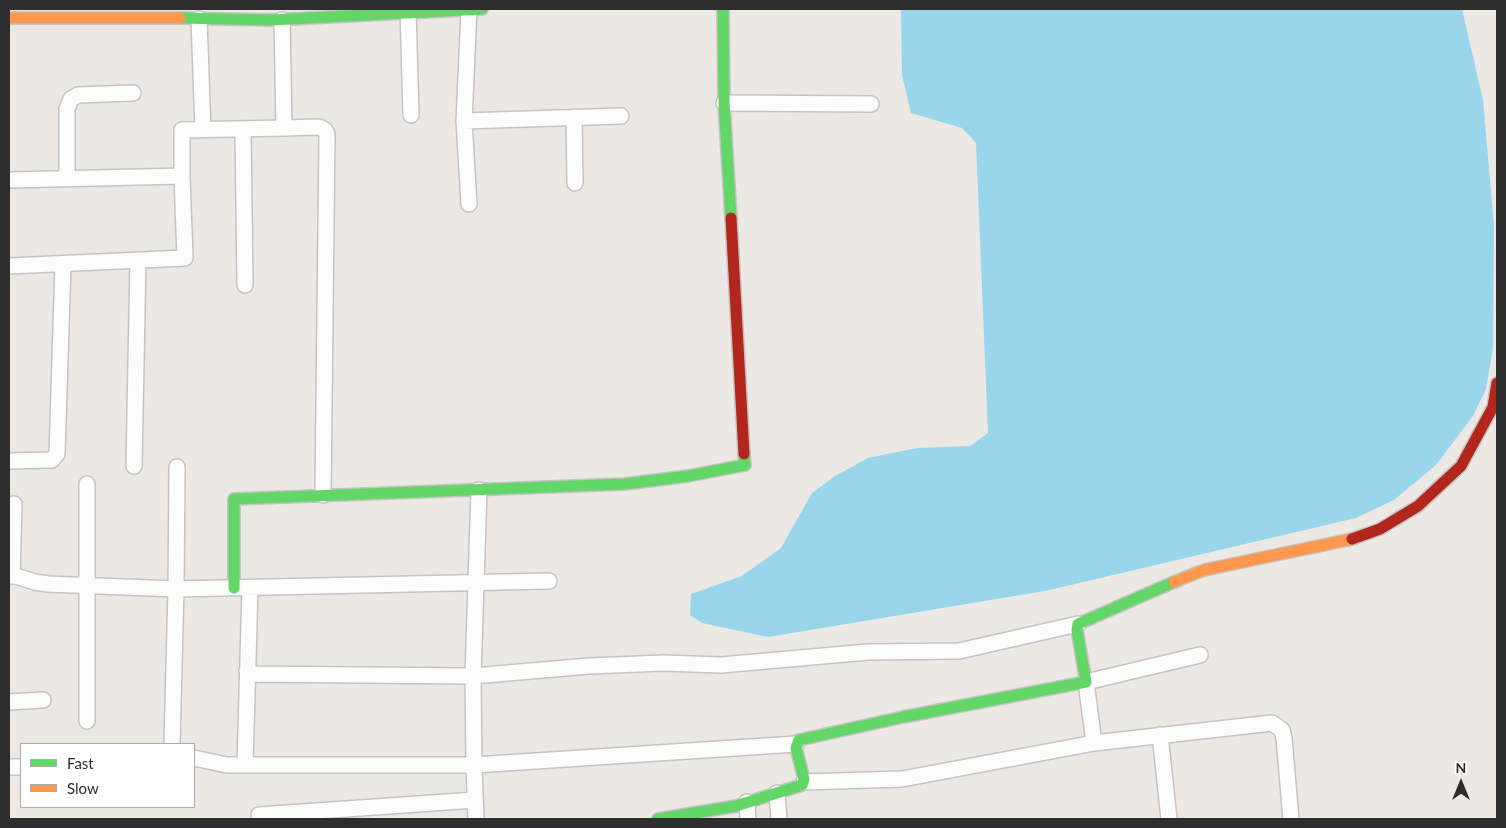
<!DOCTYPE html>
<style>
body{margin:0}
#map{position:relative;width:1506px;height:828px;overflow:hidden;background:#ece8e4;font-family:Lato,sans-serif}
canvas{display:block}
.frame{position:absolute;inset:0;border:10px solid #2e2e2e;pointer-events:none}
.legend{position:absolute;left:20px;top:743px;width:175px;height:65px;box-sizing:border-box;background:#fff;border:1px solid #ababab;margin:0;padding:6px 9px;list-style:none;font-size:15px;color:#2e2e2e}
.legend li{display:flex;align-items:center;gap:10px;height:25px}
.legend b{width:25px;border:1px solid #ababab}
.north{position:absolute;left:1436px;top:758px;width:50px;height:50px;-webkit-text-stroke:4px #fff;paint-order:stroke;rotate:0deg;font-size:14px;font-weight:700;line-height:20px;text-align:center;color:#2e2e2e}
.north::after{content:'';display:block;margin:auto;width:18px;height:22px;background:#2e2e2e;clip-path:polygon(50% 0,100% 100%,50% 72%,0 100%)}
</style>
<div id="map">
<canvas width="1506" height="828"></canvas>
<div class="frame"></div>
<ul class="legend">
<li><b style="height:6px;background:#63d668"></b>Fast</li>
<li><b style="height:6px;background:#ff974d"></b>Slow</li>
</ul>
<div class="north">N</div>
</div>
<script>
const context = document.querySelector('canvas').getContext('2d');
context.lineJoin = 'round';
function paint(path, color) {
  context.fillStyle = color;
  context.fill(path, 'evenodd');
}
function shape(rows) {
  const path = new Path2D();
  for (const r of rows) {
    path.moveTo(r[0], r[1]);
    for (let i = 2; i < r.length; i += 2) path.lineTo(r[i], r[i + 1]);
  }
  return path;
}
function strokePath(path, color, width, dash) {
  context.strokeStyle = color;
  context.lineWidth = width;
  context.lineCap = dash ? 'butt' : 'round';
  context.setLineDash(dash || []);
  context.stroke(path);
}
const water = shape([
 [901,9,1462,9,1483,100,1494,225,1493,348,1486,389,1473,416,1436,465,1394,500,1356,518,1045,591,768,637,702,623,690,615,691,594,742,576,781,548,812,493,835,476,868,458,917,448,970,446,988,433,976,143,962,128,911,113,902,75]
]);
const street = shape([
 [408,9,411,115],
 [469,10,464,121,621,116],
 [199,19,203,130],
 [724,103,871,104],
 [574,117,575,183],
 [464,121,469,204],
 [284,128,319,127,325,130,327,134,323,495],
 [243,129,245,285],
 [182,176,182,130,284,128,282,20],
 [67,179,67,109,71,99,78,95,133,93],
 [9,180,182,176,185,258,9,266],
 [9,461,52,460,57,454,63,264],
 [134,466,138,260],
 [177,467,176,589,549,581],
 [87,484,87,721],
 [479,490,473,676,474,765,796,744],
 [9,574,35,582,48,584,176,589,172,744],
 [12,576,14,504],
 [247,671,248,674,473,676,589,666,663,663,721,665,868,652,959,651,1078,624],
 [9,702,43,700],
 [1160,735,1169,819],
 [1094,743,1086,682,1200,655],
 [194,758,227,765,474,765,476,819],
 [245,765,250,588],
 [9,767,21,767],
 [804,782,902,779,1094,743,1272,723,1282,730,1284,738,1291,819],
 [777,793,779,819],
 [747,802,748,819],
 [259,815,475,800]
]);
const fast = shape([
 [723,9,724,103,731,218],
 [180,18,271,20,482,9],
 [234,588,234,499,625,484,688,476,745,465,744,454],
 [658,819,736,806,802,785,804,779,796,748,799,740,903,717,1086,682,1077,630,1078,624,1174,582]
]);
const slow = shape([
 [9,18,180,18],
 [1174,582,1204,570,1352,539]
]);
const jam = shape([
 [731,218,744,454],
 [1352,539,1380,529,1418,506,1461,466,1493,407,1497,383]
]);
paint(water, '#99d6ec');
strokePath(street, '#c5c4c5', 18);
strokePath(fast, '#c5c4c5', 14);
strokePath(slow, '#c5c4c5', 14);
strokePath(jam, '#c5c4c5', 14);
strokePath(street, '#fcfcfb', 15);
strokePath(fast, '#63d668', 11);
strokePath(slow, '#ff974d', 11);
strokePath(jam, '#b3261e', 11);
</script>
